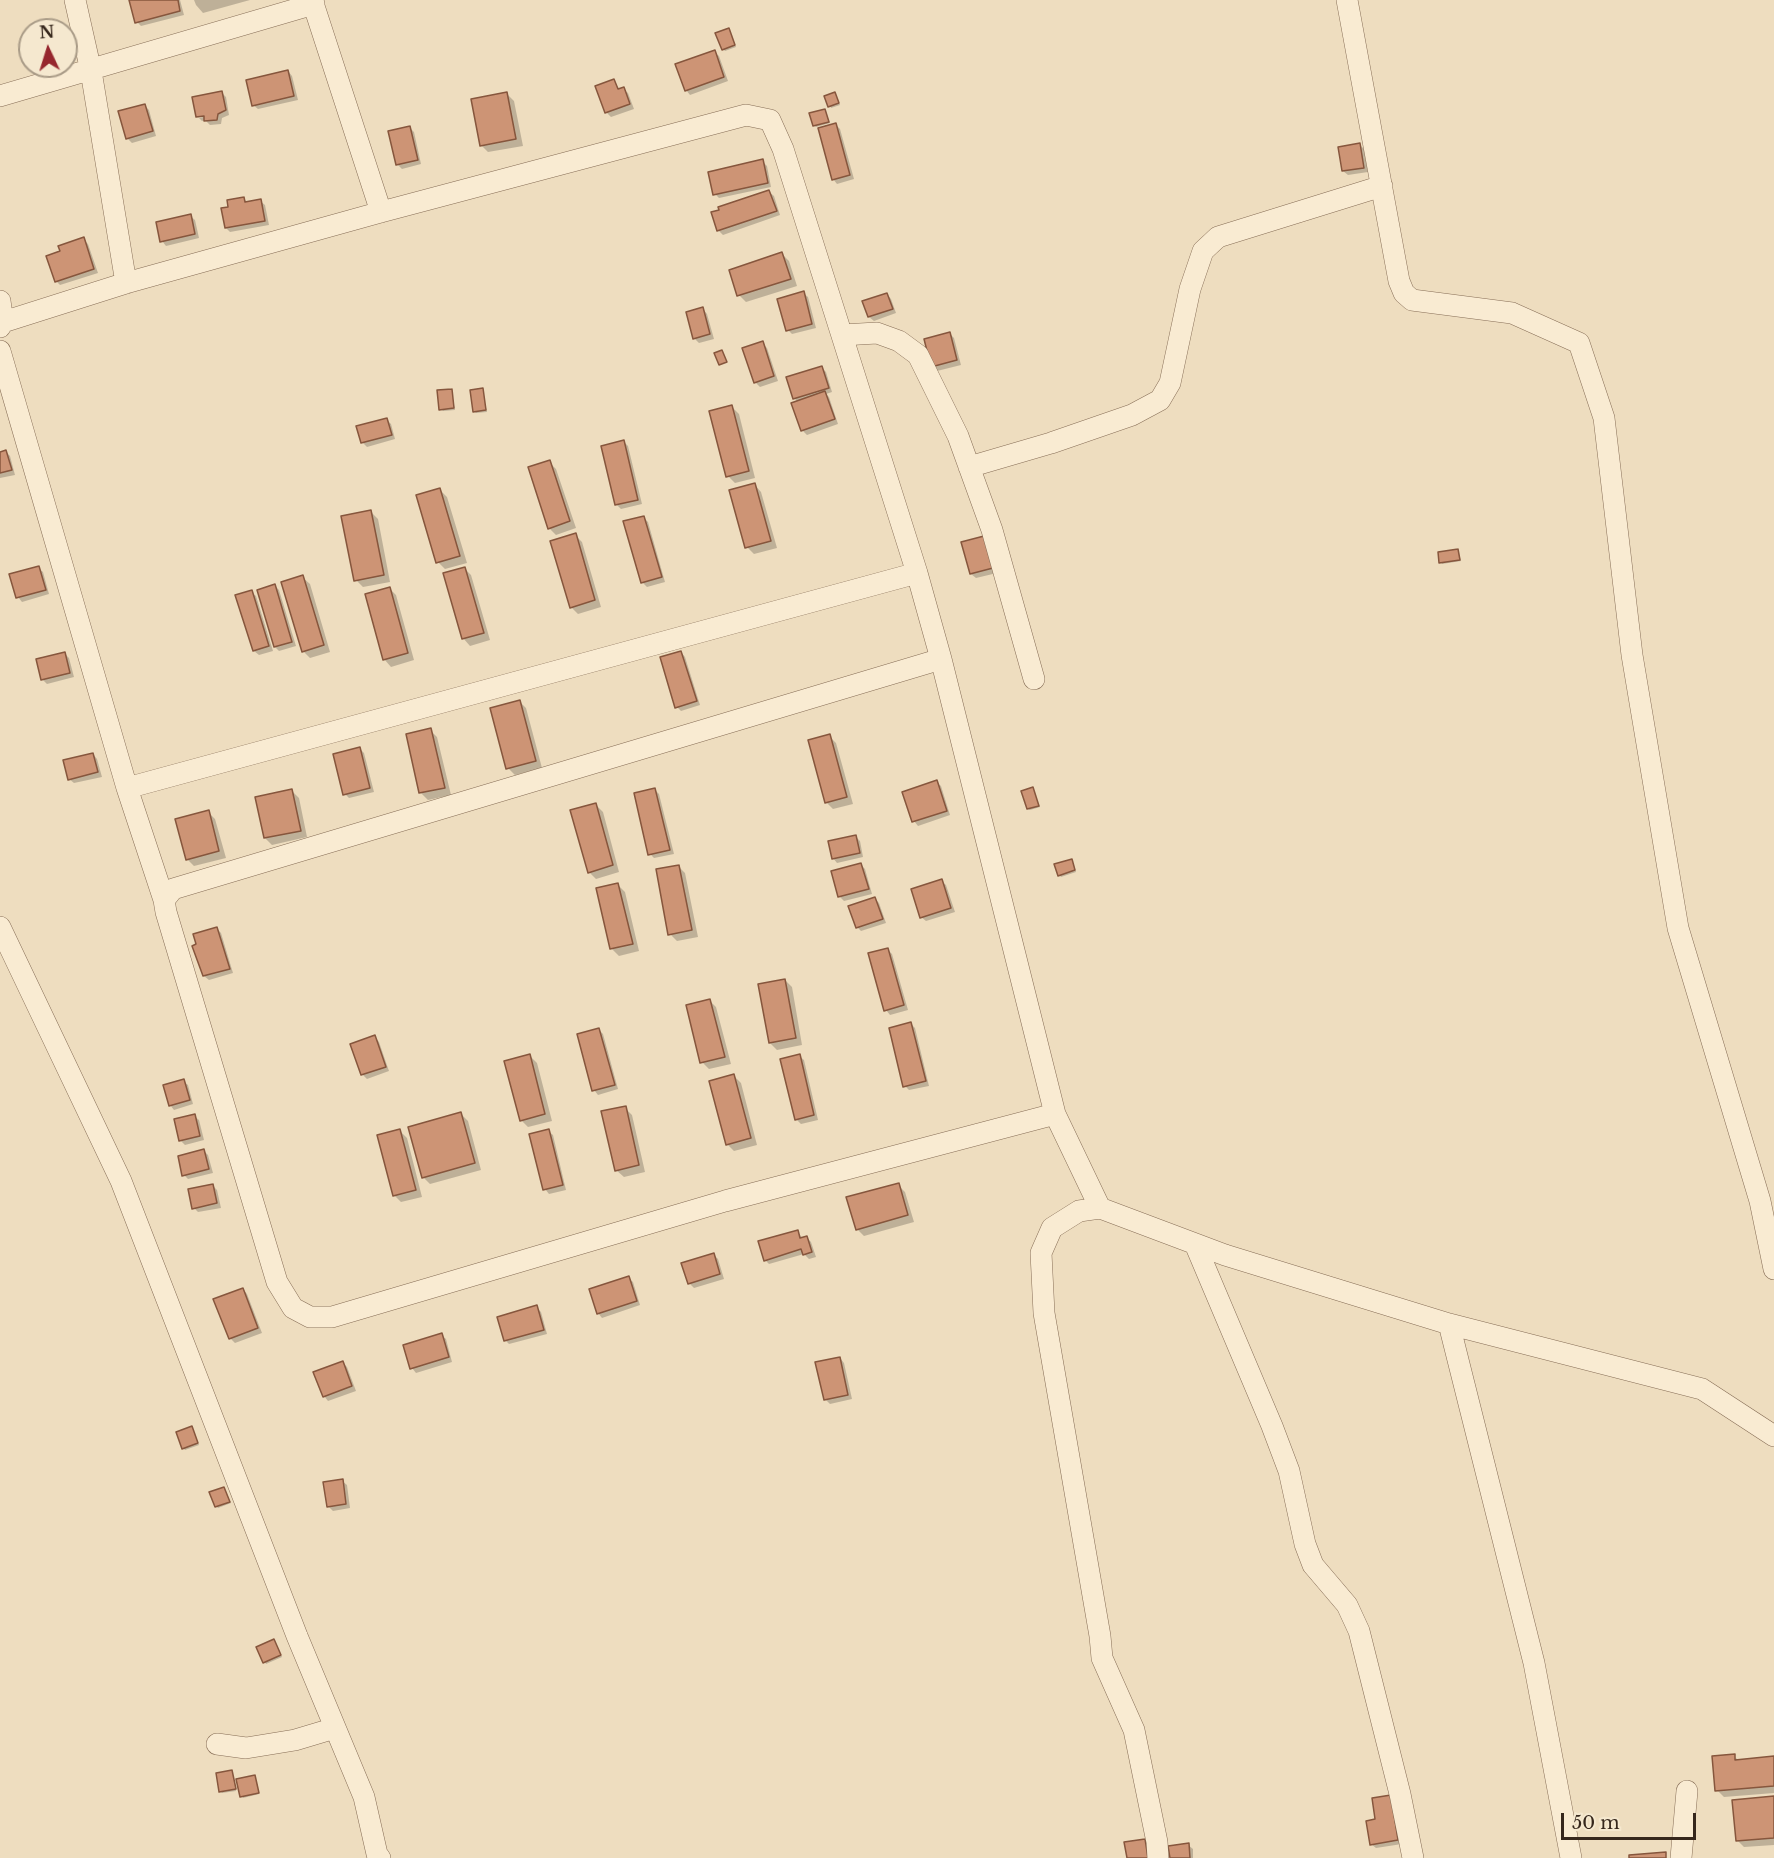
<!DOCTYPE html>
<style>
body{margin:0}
#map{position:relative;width:1774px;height:1858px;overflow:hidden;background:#eeddbf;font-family:"Libre Baskerville",serif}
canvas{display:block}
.north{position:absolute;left:18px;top:18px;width:60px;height:60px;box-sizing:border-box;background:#f5e8cf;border:2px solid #a99b87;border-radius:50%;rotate:356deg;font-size:16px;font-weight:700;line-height:24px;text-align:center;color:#36271c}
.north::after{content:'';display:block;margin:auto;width:21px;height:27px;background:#96272e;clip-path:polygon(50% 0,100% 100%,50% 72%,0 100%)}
.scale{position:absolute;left:1561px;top:1813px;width:135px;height:27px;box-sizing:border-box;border:3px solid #36271c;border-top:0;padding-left:8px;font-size:18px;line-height:21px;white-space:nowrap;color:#36271c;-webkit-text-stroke:4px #f5e8cf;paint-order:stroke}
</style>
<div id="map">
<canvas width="1774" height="1858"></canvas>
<div class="north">N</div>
<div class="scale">50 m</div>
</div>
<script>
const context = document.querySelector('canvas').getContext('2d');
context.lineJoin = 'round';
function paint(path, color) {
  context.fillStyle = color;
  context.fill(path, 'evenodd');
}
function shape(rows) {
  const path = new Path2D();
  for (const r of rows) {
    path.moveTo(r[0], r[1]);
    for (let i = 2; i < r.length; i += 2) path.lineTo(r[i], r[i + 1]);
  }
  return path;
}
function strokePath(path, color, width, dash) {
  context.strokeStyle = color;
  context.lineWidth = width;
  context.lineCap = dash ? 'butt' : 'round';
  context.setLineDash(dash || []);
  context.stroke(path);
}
const shadow = shape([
 [131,0,180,0,184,15,141,26,137,22],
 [194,0,250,0,203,13,196,5],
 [729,30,736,47,725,51,723,49],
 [714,52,719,56,728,81,690,95,686,90],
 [288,71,292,76,298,100,258,109,253,105],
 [614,81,620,90,623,89,628,93,634,109,611,117,606,112],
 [221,92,226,97,229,115,222,118,221,124,210,125,205,120,202,121,199,118,212,115,211,113,199,115,199,118,194,99],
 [507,94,514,101,523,146,488,152,481,145],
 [836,96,840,105,831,108,826,97],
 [145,106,149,110,156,136,132,143,127,138],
 [825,110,830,123,816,127,814,125],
 [836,125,840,129,854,179,837,184,833,179],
 [409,127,414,132,421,164,402,169,397,164],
 [1360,145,1364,149,1368,172,1348,175,1343,171],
 [762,161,767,166,771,187,719,198,715,194],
 [769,192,774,196,780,215,723,235,718,230],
 [243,198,248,203,260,201,265,205,269,225,230,232,226,228,230,208],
 [190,216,195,220,199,238,166,246,162,241],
 [83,239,88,244,98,273,60,285,56,281],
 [782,254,789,261,797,286,746,302,739,295],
 [803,293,808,297,816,328,792,334,788,330],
 [887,294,891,299,896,313,874,321,869,317],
 [703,309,707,314,714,339,699,343,694,338],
 [950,334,954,338,961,365,937,371,932,366],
 [762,343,767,348,778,381,760,387,755,382],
 [821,367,826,372,832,392,826,394,829,397,838,424,807,435,802,430,798,402,794,398],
 [451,390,455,410,443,411,441,409],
 [482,390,487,412,476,413,474,411],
 [732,407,739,414,755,478,735,483,728,476],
 [386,419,391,424,395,439,367,447,363,443,358,427],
 [624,442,628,446,642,504,621,509,616,504],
 [6,452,10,456,15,475,0,478,0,453],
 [549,462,556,469,576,528,556,535,549,528],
 [754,484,761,492,777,548,754,554,747,547],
 [440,490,447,497,467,563,445,569,438,562],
 [371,512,378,519,390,582,363,587,356,580],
 [643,517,648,522,665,582,647,587,642,582],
 [575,535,582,542,601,607,578,614,571,607],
 [984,537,997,573,976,578,971,574,963,543],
 [1458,550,1461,561,1442,564,1441,562],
 [38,568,43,572,49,594,22,602,18,597],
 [464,568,471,575,490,640,470,646,463,638],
 [302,577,310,584,330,652,310,658,303,651],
 [275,586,279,590,296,646,279,651,275,647],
 [389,588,396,595,414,660,391,667,384,659],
 [251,592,256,596,273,651,259,655,254,651,237,596],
 [681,652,685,657,700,705,681,711,677,707],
 [65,654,69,658,74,677,47,684,42,679],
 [519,701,526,708,542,768,515,775,508,768],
 [430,730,437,737,451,795,428,800,421,793,407,735],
 [829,736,836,743,853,804,833,809,826,802],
 [360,749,364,753,374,792,349,798,345,794],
 [93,754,97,759,102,777,74,783,69,779],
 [936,782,941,786,950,815,918,826,914,821],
 [1033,789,1040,807,1030,810,1028,809],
 [655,790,659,794,674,854,654,858,650,854],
 [292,791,299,798,307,837,272,845,265,838],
 [596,805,603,812,619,872,596,879,589,872],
 [208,812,215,819,226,858,194,866,187,859],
 [855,836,860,841,863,857,837,863,833,858],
 [1073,863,1076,872,1061,877,1059,875],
 [861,865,865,869,872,894,844,901,840,897,833,872],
 [678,866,685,873,698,937,677,941,670,934],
 [941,881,946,885,955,912,926,921,921,917],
 [618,885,625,892,639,951,619,956,612,949,597,890],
 [875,899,879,903,886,923,861,931,857,927],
 [217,929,221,933,233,973,209,980,204,976,202,966],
 [887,949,892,954,908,1010,890,1015,886,1010],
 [785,980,792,987,802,1045,777,1050,770,1043],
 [709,1000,716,1007,731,1064,709,1069,702,1062],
 [911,1024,915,1028,929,1086,909,1090,905,1086],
 [599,1030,603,1034,618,1089,598,1095,594,1090],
 [375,1037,379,1042,389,1071,367,1079,362,1074],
 [530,1056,537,1063,552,1121,528,1127,521,1120],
 [799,1056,804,1060,818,1120,801,1124,796,1119],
 [734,1076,741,1083,757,1145,734,1151,727,1144],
 [183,1081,188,1085,193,1104,174,1110,170,1105],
 [625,1108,632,1115,645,1172,624,1177,616,1170],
 [461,1114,468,1121,481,1170,430,1184,423,1177],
 [194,1116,199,1120,204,1140,185,1145,180,1140],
 [400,1131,407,1138,422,1197,401,1202,394,1195],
 [548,1131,553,1135,566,1190,549,1194,545,1189],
 [204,1151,208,1155,213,1173,188,1179,184,1175],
 [898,1185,905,1192,914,1222,864,1236,857,1229],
 [213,1186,217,1190,221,1208,198,1212,194,1208],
 [797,1231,803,1239,807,1238,811,1242,816,1257,809,1259,804,1254,769,1264,765,1260],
 [713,1254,718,1259,724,1279,694,1288,690,1284,683,1264],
 [628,1278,633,1282,640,1305,602,1318,598,1313],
 [243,1289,247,1294,262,1333,235,1343,230,1338],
 [536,1307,541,1312,547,1334,509,1344,505,1340],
 [441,1335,446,1339,452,1362,416,1373,412,1368],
 [840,1358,844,1363,852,1399,830,1404,825,1399],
 [343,1363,347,1367,356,1391,328,1401,324,1396],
 [192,1428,199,1445,185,1450,183,1448],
 [342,1481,347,1485,350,1508,333,1511,328,1506],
 [224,1488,231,1503,218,1508,216,1506],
 [274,1641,282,1657,266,1664,265,1662],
 [1734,1756,1739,1761,1774,1758,1774,1793,1724,1797,1717,1790],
 [231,1772,236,1791,222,1793,221,1792],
 [254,1777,259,1794,243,1798,242,1796],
 [1391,1797,1402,1844,1376,1848,1371,1844,1376,1821],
 [1774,1797,1774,1845,1744,1847,1737,1840],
 [1188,1845,1193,1849,1193,1858,1171,1858]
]);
const building = shape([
 [129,0,178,0,180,11,135,23,129,0],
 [729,28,735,45,722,50,715,33,729,28],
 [715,50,724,77,685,91,675,64,715,50],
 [288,70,294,96,252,106,246,80,288,70],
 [614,79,618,89,624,87,630,104,605,113,595,86,614,79],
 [222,91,226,110,218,114,217,120,204,121,204,116,196,117,192,97,222,91],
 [507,92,516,139,480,146,471,99,507,92],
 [835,92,839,103,828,107,824,96,835,92],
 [145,104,153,131,126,139,118,111,145,104],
 [825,109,829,122,813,126,809,113,825,109],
 [836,123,850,175,832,180,818,128,836,123],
 [410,126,418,160,396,165,388,131,410,126],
 [1360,143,1364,168,1342,171,1338,147,1360,143],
 [763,159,768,183,713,195,708,172,763,159],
 [769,190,777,211,717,231,711,212,719,210,718,207,769,190],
 [244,197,245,202,261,199,265,221,225,228,221,208,228,207,227,200,244,197],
 [191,214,195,234,160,242,156,222,191,214],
 [84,237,94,269,55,282,46,256,60,251,58,246,84,237],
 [782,252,791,279,737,296,729,270,782,252],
 [804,291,812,324,786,331,777,299,804,291],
 [887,293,893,309,868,317,862,301,887,293],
 [703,307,710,334,693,339,686,312,703,307],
 [950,332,957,360,931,367,924,339,950,332],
 [763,341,774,376,754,383,742,348,763,341],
 [722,350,727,362,719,365,714,353,722,350],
 [822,366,829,388,793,399,786,377,822,366],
 [483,388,486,410,473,412,470,390,483,388],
 [452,389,454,408,439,410,437,390,452,389],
 [825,391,835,419,801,431,791,403,825,391],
 [732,405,749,471,726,477,709,411,732,405],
 [387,418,392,435,361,443,356,426,387,418],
 [624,440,638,500,615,505,601,446,624,440],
 [6,450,12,470,0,473,0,452,6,450],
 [550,460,570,521,548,529,528,467,550,460],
 [755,483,771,541,745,548,729,490,755,483],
 [440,488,460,556,436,563,416,495,440,488],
 [371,510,384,575,354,581,341,516,371,510],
 [644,516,662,577,641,583,623,521,644,516],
 [576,533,595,600,570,608,550,541,576,533],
 [984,536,993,568,970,574,961,542,984,536],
 [1458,549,1460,560,1439,563,1438,552,1458,549],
 [39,566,46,590,16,598,9,574,39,566],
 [465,567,484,633,462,639,443,573,465,567],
 [303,575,324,645,302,652,281,582,303,575],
 [275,584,292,642,274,647,257,590,275,584],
 [390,587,408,653,383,660,365,594,390,587],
 [252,590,269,646,253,651,235,595,252,590],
 [681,651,697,701,675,708,660,657,681,651],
 [65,652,70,673,41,680,36,659,65,652],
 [520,700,536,761,506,769,490,708,520,700],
 [431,728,445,788,419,793,406,734,431,728],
 [830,734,847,797,825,803,808,740,830,734],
 [360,747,370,788,343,795,333,754,360,747],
 [93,753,98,772,68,780,63,760,93,753],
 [937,780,947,811,912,822,902,792,937,780],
 [1033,787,1039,806,1027,809,1021,791,1033,787],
 [655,788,670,850,648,855,634,793,655,788],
 [292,789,301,831,264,838,255,797,292,789],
 [596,803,613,865,588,873,570,810,596,803],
 [209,810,219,851,186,860,175,819,209,810],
 [856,835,860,853,832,859,828,841,856,835],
 [1072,859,1075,870,1058,876,1054,864,1072,859],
 [861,863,869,889,838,897,831,871,861,863],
 [679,865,692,930,668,935,656,869,679,865],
 [942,879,951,908,920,918,911,889,942,879],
 [618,883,633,944,610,949,596,888,618,883],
 [875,897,883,919,856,928,848,906,875,897],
 [217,927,230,969,203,976,192,946,196,944,193,934,217,927],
 [888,948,904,1005,884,1011,868,953,888,948],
 [785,979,796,1038,769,1043,758,984,785,979],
 [710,999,725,1057,700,1063,686,1005,710,999],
 [911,1022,926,1081,903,1087,889,1028,911,1022],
 [599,1028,615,1085,592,1091,577,1034,599,1028],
 [375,1035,386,1067,361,1075,350,1044,375,1035],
 [530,1054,545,1114,520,1121,504,1061,530,1054],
 [800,1054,814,1115,795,1120,780,1059,800,1054],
 [734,1074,751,1138,726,1145,709,1081,734,1074],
 [184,1079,190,1100,169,1106,163,1085,184,1079],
 [626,1106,639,1165,615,1171,601,1111,626,1106],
 [461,1112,475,1163,422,1178,408,1127,461,1112],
 [195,1114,200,1136,179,1141,174,1119,195,1114],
 [400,1129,416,1190,393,1196,377,1135,400,1129],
 [549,1129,563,1185,543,1190,529,1134,549,1129],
 [204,1149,209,1169,182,1176,178,1156,204,1149],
 [899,1183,908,1215,856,1230,846,1197,899,1183],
 [213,1184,217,1203,192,1209,188,1189,213,1184],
 [798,1230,800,1238,807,1236,812,1252,803,1255,801,1249,764,1261,758,1241,798,1230],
 [714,1253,720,1274,688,1284,681,1263,714,1253],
 [629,1276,637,1301,597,1314,589,1289,629,1276],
 [243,1288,258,1328,229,1339,213,1299,243,1288],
 [537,1305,544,1330,504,1341,497,1317,537,1305],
 [442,1333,449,1357,410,1369,403,1345,442,1333],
 [840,1357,848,1395,824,1400,815,1362,840,1357],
 [343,1361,352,1386,323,1397,313,1372,343,1361],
 [192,1426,198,1443,182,1449,176,1432,192,1426],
 [343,1479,346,1504,327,1507,323,1482,343,1479],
 [224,1487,230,1502,215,1507,209,1492,224,1487],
 [274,1639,281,1655,263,1663,256,1647,274,1639],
 [1735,1754,1735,1760,1774,1756,1774,1786,1715,1791,1712,1756,1735,1754],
 [232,1770,236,1789,219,1792,216,1773,232,1770],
 [255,1775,259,1793,240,1797,236,1779,255,1775],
 [1391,1795,1398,1840,1370,1845,1366,1821,1375,1819,1372,1798,1391,1795],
 [1774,1796,1774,1838,1736,1841,1732,1800,1774,1796],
 [1145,1839,1148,1858,1127,1858,1124,1842,1145,1839],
 [1189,1843,1190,1858,1170,1858,1168,1846,1189,1843],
 [1666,1852,1666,1858,1629,1858,1629,1855,1666,1852]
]);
const minor = shape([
 [75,0,91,71,126,283],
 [312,0,381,212],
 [1347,0,1399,281,1404,293,1412,300,1512,313,1579,343,1604,418,1632,655,1678,928,1760,1201,1774,1269],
 [0,96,314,4],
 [0,301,3,322],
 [0,327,3,322,126,283,381,212,746,115,770,120,783,149,917,573,941,659,1055,1114,1100,1208,1225,1255,1449,1324,1702,1389,1774,1436],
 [842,335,877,333,899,341,918,355,958,436,992,530,1034,679],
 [0,351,127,788,164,900],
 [969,467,1051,443,1132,415,1160,400,1170,383,1190,289,1203,251,1218,237,1382,186],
 [941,659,173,889,164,900,166,912,277,1282,293,1308,310,1317,332,1317,725,1201,1055,1114],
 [127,788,917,573],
 [0,927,121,1181,297,1636,364,1797,377,1854,380,1858],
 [1100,1208,1079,1211,1052,1228,1041,1253,1044,1313,1100,1636,1102,1658,1134,1730,1157,1842,1158,1858],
 [1195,1244,1272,1426,1289,1471,1305,1544,1313,1565,1347,1605,1359,1631,1400,1794,1413,1858],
 [1449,1324,1534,1663,1571,1858],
 [217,1744,246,1748,295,1740,335,1728],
 [1681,1858,1687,1791]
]);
paint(shadow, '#0003');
paint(building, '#cd9475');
strokePath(building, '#86563d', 1.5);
strokePath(minor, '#876e57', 22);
strokePath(minor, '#f9ebd2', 21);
</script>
